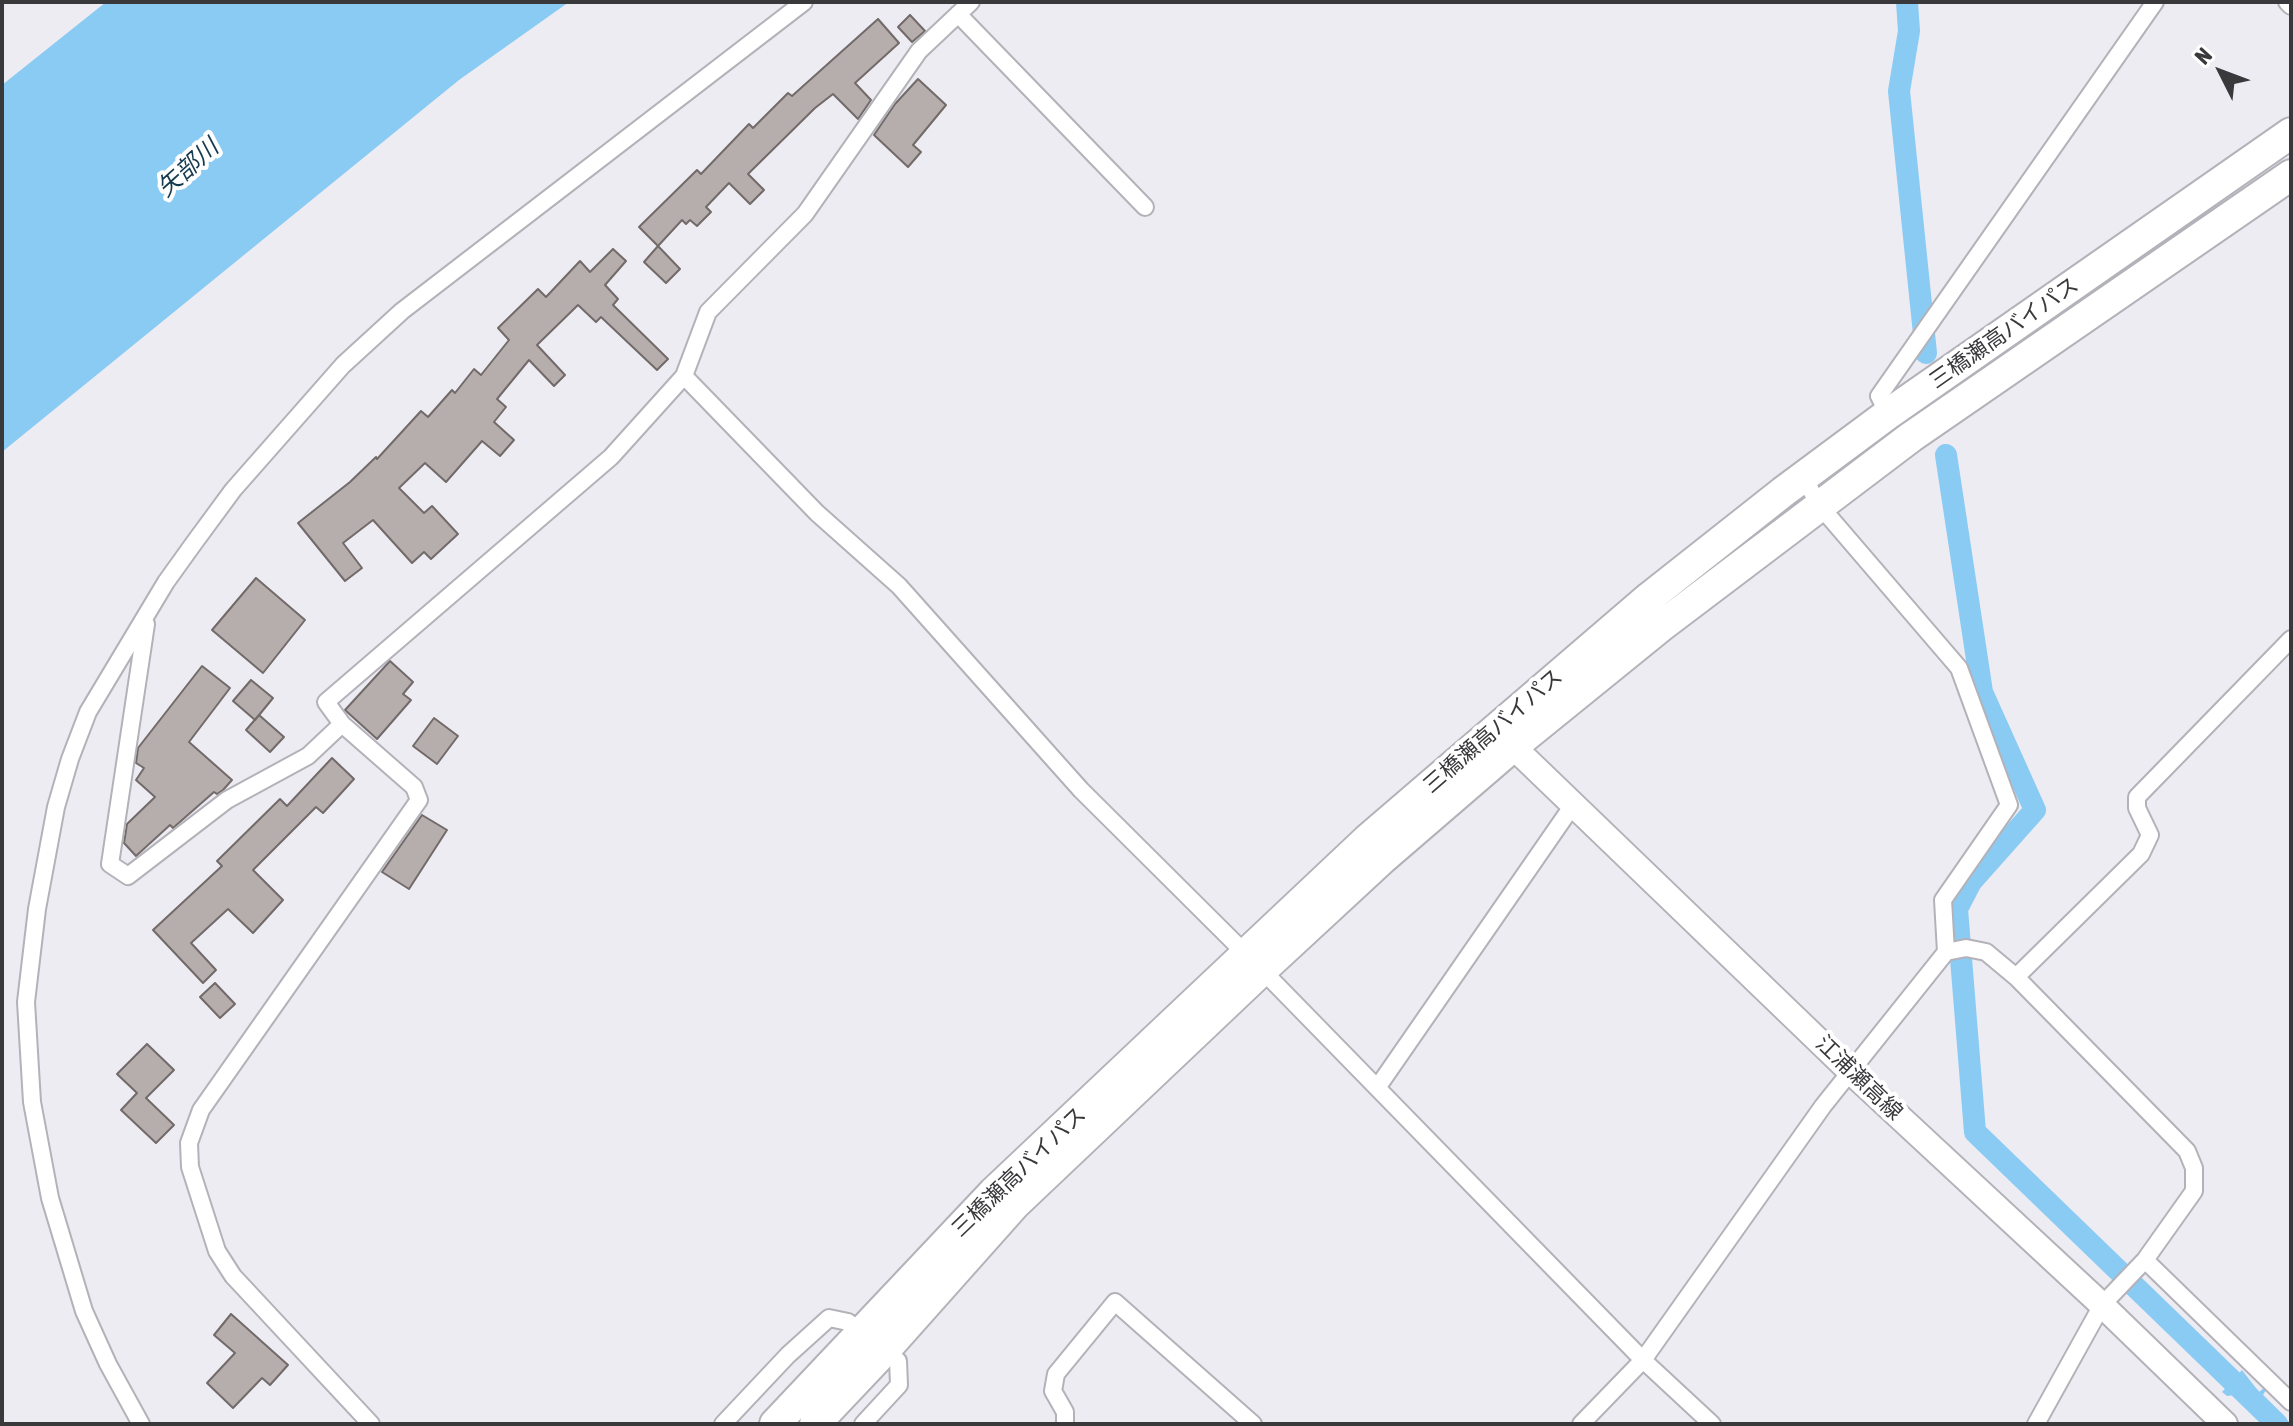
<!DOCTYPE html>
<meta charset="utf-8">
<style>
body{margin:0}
#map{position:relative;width:2293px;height:1426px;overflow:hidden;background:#eeecf3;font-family:"Asap Condensed",sans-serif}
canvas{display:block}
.frame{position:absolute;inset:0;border:4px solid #39383b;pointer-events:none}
.north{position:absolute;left:2181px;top:32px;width:80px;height:80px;-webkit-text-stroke:6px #fff;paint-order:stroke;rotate:312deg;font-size:22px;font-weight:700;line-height:32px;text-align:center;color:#39383b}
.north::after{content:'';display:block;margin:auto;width:28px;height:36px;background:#39383b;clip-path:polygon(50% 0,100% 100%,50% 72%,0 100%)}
</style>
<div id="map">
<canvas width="2293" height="1426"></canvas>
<div class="frame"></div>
<div class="north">N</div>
</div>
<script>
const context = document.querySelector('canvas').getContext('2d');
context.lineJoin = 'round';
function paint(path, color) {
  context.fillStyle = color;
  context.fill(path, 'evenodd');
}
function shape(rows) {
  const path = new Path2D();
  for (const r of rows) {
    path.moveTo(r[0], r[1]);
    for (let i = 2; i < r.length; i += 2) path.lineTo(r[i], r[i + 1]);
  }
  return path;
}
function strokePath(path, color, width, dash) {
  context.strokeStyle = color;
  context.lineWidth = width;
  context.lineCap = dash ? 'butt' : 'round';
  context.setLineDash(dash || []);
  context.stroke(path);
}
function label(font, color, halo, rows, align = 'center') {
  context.font = font + ' "Asap Condensed","Noto Sans JP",sans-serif';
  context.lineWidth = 8;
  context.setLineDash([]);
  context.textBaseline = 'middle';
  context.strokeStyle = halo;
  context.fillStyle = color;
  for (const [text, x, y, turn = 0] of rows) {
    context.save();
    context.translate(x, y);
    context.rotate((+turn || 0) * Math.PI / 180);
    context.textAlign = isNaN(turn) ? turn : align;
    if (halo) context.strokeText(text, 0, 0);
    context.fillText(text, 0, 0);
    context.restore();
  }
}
const water = shape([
 [106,2,569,2,459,80,2,452,2,85],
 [2242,1370,2259,1392,2264,1388,2266,1390,2263,1395,2291,1424,2264,1424,2234,1395,2227,1396,2222,1392]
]);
const canal = shape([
 [1907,2,1909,31,1899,91,1926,353],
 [1946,455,1982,692,2035,810,1971,882,1957,909,1975,1132,2277,1424]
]);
const building = shape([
 [910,15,925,31,912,42,898,27,910,15],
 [878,19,899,43,855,83,871,100,858,119,833,94,815,108,748,174,764,190,750,204,729,183,706,207,711,212,697,226,690,220,686,224,682,220,658,246,639,227,697,170,701,174,749,124,753,128,788,93,792,96,878,19],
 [918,79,946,105,913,145,921,152,908,167,874,135,895,104,918,79],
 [658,246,680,269,666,283,644,262,658,246],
 [613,249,626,261,605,285,618,299,613,305,668,359,657,370,601,317,596,322,578,305,537,345,565,375,554,386,529,360,497,399,506,407,494,422,514,440,500,456,482,441,446,482,425,463,399,488,424,513,432,506,458,534,431,559,424,552,412,563,373,520,343,543,362,568,345,581,298,523,350,482,376,457,377,459,421,411,428,417,452,390,455,393,474,369,481,375,509,340,498,328,538,289,546,297,580,261,590,272,613,249],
 [256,578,305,620,263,673,212,630,256,578],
 [390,661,413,682,403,694,411,700,377,739,345,710,390,661],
 [202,666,230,688,189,742,232,780,223,790,217,794,214,792,173,828,170,825,136,856,124,843,127,824,155,797,136,780,144,768,136,763,138,748,202,666],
 [251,680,273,698,255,720,233,701,251,680],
 [259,715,284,737,270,752,246,730,259,715],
 [434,718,458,736,437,764,413,746,434,718],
 [332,758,354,779,323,813,316,807,253,870,283,900,253,933,228,909,191,943,216,970,203,983,153,930,222,866,217,861,280,799,287,806,332,758],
 [422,815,447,830,409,889,382,872,422,815],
 [215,983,235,1004,220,1018,200,997,215,983],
 [147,1044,174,1070,146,1098,174,1125,156,1143,121,1110,137,1093,117,1074,147,1044],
 [231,1314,288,1365,270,1385,262,1378,233,1408,207,1383,235,1353,214,1335,231,1314]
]);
const street = shape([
 [2287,2,2291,6],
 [958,14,1145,207],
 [684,376,817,513,899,586,1081,790,1262,970,1643,1360,1712,1424],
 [1888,414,1879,396,2155,2],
 [1803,477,1820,506,1959,668,2009,805,1943,900,1946,952],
 [146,624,110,864,128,876,227,800,308,756,342,724],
 [2016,977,2187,1151,2194,1168,2194,1191,2145,1260,2102,1305,2036,1424],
 [1377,1088,1573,805],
 [2145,1260,2291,1402],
 [141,1424,108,1364,84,1311,50,1198,32,1102,26,1002,37,909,56,807,70,759,88,712,166,582,194,543,233,490,343,365,402,311,804,2],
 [371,1424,233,1276,217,1251,190,1167,189,1143,201,1110,419,800,414,787,342,724,326,702,611,457,684,376,708,312,805,214,919,51,971,2],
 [723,1424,788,1355,829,1318,848,1322,898,1361,899,1385,863,1424],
 [1065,1424,1065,1412,1053,1391,1056,1374,1115,1302,1253,1424],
 [1581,1424,1643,1360,1823,1106,1946,952,1966,948,1986,952,2016,977,2141,854,2150,835,2137,808,2137,797,2291,639]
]);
const secondary = shape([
 [1502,736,1851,1072,2102,1305,2225,1424]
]);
const highway = shape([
 [775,1424,994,1192,1245,955,1367,840,1650,597,1783,492,1888,414,2291,133],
 [815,1424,886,1349,1015,1204,1262,970,1382,859,1512,747,1660,627,1911,437,2291,175]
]);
const streetNames = [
 ["三橋瀬高バイパス",2004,333,-35],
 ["三橋瀬高バイパス",1493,731,-41],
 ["江浦瀬高線",1859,1078,44],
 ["三橋瀬高バイパス",1019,1172,-44]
];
const waterNames = [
 ["矢部川",188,168,-42]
];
paint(water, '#8acbf4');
strokePath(canal, '#8acbf4', 22);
paint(building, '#b6aead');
strokePath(building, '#716a69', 2);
strokePath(street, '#b4b2b9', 20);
strokePath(secondary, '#b4b2b9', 28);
strokePath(highway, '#b4b2b9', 34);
strokePath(street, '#fff', 16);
strokePath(secondary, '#fff', 24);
strokePath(highway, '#fff', 30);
label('22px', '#39383b', '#fff', streetNames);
label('italic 24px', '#153a4f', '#fff', waterNames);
</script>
